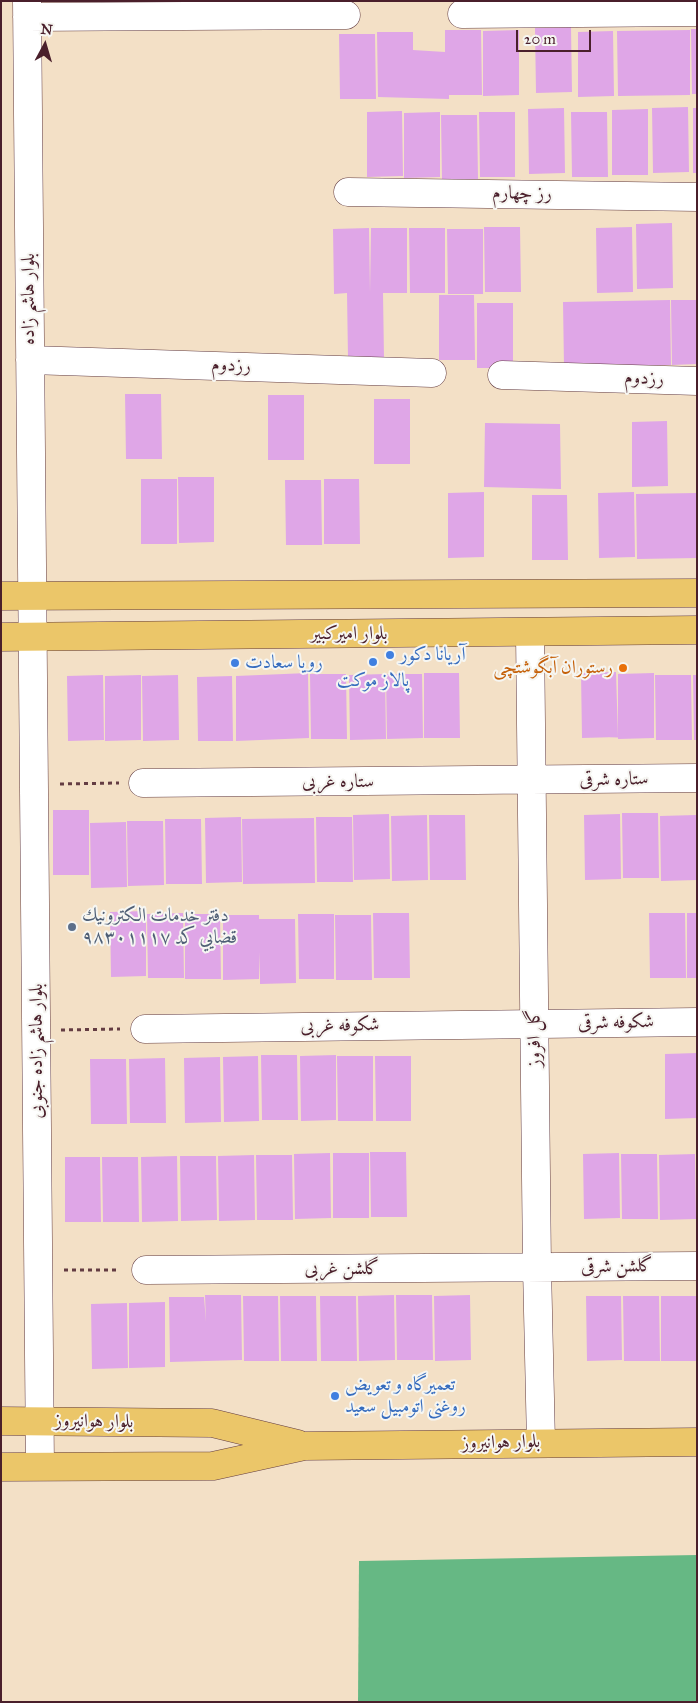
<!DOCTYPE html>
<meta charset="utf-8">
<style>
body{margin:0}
#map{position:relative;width:698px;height:1703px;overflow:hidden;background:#f3e0c6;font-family:"IM FELL Great Primer",serif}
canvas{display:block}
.frame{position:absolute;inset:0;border:2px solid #4a1f2b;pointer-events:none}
.north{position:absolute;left:20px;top:20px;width:50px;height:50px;-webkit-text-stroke:4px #f6f6f2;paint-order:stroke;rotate:6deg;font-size:14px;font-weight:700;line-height:20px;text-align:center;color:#4a1f2b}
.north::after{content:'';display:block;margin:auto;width:18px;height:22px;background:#4a1f2b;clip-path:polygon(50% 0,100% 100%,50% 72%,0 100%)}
.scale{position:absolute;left:516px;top:30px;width:75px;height:22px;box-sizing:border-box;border:2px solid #4a1f2b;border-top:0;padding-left:6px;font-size:15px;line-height:18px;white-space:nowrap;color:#4a1f2b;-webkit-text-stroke:4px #f6f6f2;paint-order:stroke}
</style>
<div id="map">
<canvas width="698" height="1703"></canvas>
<div class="frame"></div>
<div class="north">N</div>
<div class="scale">20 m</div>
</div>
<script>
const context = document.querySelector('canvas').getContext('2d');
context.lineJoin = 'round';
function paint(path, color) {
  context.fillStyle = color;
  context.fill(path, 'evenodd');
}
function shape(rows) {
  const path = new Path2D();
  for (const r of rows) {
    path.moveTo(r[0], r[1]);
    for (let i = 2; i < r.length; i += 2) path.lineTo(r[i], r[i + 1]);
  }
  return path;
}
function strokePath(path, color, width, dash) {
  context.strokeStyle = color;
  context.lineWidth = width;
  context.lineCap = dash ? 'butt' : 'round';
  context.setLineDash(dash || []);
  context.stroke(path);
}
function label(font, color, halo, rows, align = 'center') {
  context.font = font + ' "IM FELL Great Primer",Amiri,serif';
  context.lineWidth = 4;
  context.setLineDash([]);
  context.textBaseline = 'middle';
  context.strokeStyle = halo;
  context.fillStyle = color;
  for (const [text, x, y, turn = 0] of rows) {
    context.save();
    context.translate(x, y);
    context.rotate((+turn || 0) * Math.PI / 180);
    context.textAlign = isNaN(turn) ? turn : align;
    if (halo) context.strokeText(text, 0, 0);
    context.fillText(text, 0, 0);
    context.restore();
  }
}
const forest = shape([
 [697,1555,697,1702,358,1702,359,1561]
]);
const building = shape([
 [571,27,572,92,536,93,535,28],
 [691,29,697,29,697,94,692,94],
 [445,30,481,30,482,95,449,95,449,99,378,97,377,32,413,32,413,50,445,52],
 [519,30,519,95,483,96,483,31],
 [690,30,690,95,618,96,617,31],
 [613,31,614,96,578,97,578,32],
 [339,34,375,34,376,99,340,99],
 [688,107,689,172,653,173,652,108],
 [564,108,565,173,529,174,528,109],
 [693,108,697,108,697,173,693,173],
 [648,109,648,175,612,175,612,110],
 [402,111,403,176,367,177,367,112],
 [440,112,440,177,404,178,404,113],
 [479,112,515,112,515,177,480,177],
 [571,112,607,112,608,177,572,177],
 [441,115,477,115,478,179,442,180],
 [672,223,673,288,637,289,636,224],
 [484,227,520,227,521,292,485,292],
 [632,227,633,292,597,293,596,228],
 [369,228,370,293,371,228,407,228,407,293,383,293,384,358,348,358,347,293,334,294,333,229],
 [409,228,445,228,445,293,410,293],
 [447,229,483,229,483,294,448,294],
 [439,295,474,295,475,360,439,360],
 [670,300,671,365,564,367,563,302],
 [671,300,697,300,697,364,672,365],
 [477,303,513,303,513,368,477,368],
 [125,394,161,394,162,459,126,459],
 [268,395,304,395,304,460,268,460],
 [374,399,410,399,410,464,374,464],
 [667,421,668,486,632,487,632,422],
 [485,423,560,424,561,489,484,487],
 [178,477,214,477,214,542,179,543],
 [141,479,177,479,177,544,141,544],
 [324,479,359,479,360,544,324,544],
 [285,480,321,480,322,545,286,545],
 [484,492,484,557,448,558,448,493],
 [634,492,635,557,599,558,598,493],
 [697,493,697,558,637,559,636,494],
 [532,495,567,495,568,560,532,560],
 [616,672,618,737,582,738,581,673],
 [308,673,309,738,236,741,236,676],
 [424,673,459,673,460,738,424,738],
 [654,673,654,738,618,739,618,674],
 [310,674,346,674,347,739,311,739],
 [385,674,386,739,350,740,349,675],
 [386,674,422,674,423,738,387,739],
 [103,675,104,740,68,741,67,676],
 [141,675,141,740,105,741,105,676],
 [178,675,179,740,143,741,142,676],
 [655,675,691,675,692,740,656,740],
 [693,675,697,675,697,740,694,740],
 [232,676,233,741,198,741,197,677],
 [53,810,89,810,89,875,53,875],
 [622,813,658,813,659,878,623,878],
 [389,814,390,879,354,880,353,815],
 [620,814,621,879,585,880,584,815],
 [427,815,428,880,392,881,391,816],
 [429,815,465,815,466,880,430,880],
 [696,815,697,880,661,881,660,816],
 [241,817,242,882,206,883,205,818],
 [316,817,352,817,353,882,317,882],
 [314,818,315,883,243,884,242,819],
 [165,819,201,819,202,884,166,884],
 [127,821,163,821,164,885,128,886],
 [126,822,127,887,91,888,90,823],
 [146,911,146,976,111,977,110,912],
 [183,913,184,978,148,978,147,914],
 [373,913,409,913,410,978,374,978],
 [649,913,685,913,686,978,650,978],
 [687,913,697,913,697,978,687,978],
 [185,914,220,914,221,979,185,979],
 [298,914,334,914,334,979,299,979],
 [223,915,259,915,259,919,295,919,296,983,260,984,260,952,259,979,223,980],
 [335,915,371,915,372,980,336,980],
 [697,1053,697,1118,665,1119,665,1054],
 [261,1055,297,1055,298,1120,262,1120],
 [336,1055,336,1120,301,1121,300,1056],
 [258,1056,259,1121,224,1122,223,1057],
 [337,1056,373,1056,373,1121,338,1121],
 [375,1056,411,1056,411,1121,376,1121],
 [220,1057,221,1122,185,1123,184,1058],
 [165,1058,166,1123,130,1123,129,1059],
 [90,1059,126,1059,127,1124,91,1124],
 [370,1152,406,1152,407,1217,371,1217],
 [330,1153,331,1218,295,1219,294,1154],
 [333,1153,369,1153,369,1218,333,1218],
 [619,1153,620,1218,584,1219,583,1154],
 [621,1154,657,1154,658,1219,622,1219],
 [695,1154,696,1219,660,1220,659,1155],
 [254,1155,255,1220,219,1221,218,1156],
 [256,1155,292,1155,293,1220,257,1220],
 [177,1156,178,1221,142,1222,141,1157],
 [180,1156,216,1156,217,1220,181,1221],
 [65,1157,100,1157,101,1222,65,1222],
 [102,1157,138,1157,139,1222,103,1222],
 [205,1295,241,1295,242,1360,170,1362,169,1297,204,1297,206,1322],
 [394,1295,395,1360,359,1361,358,1296],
 [396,1295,432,1295,433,1360,397,1360],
 [470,1295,471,1360,435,1361,434,1296],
 [243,1296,278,1296,279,1361,244,1361],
 [280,1296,316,1296,317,1361,281,1361],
 [320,1296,356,1296,357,1361,321,1361],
 [586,1296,621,1296,622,1360,587,1361],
 [623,1296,659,1296,660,1361,624,1361],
 [661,1296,697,1296,697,1361,661,1361],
 [165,1302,165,1367,129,1368,129,1303],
 [127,1303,128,1368,92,1369,91,1304]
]);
const path = shape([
 [60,784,119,783],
 [61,1030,120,1029],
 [64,1270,120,1270]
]);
const minor = shape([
 [27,1,40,1466],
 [462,14,697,12],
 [27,17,346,15],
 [348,192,697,197],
 [30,360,432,373],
 [502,375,697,381],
 [530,633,537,1267,541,1443],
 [143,783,697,778],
 [145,1029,697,1022],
 [146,1270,697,1266]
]);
const major = shape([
 [1,596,697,593],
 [1,637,697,630],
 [1,1421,212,1423,298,1444],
 [1,1467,213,1466,304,1446,697,1442]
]);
const markers = [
 [390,655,5,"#3f7fe0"],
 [373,662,5,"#3f7fe0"],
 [235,663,5,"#3f7fe0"],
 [623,668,5,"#e8710a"],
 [72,927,5,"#5c6f8a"],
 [335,1396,5,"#3f7fe0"]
];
const streetNames = [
 ["رز چهارم",522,194,1],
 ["بلوار هاشم زاده",29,299,-90],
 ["رزدوم",231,366,2],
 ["رزدوم",644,379,2],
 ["بلوار امیرکبیر",349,634],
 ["ستاره شرقی",614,780,-1],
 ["ستاره غربی",338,782],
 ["شکوفه شرقی",616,1023,-1],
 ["شکوفه غربی",340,1026,-1],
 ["گل افروز",535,1038,-91],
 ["بلوار هاشم زاده جنوبی",37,1051,-90],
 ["گلشن شرقی",617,1267,-1],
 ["گلشن غربی",342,1269],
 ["بلوار هوانیروز",94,1422,1],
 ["بلوار هوانیروز",501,1443,-1]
];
const shopNames = [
 ["آریانا دکور",400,655],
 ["رویا سعادت",245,663],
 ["پالاز موکت",373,681,"center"],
 ["تعمیرگاه و تعویض",345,1385],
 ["روغنی اتومبیل سعید",345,1407]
];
const foodNames = [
 ["رستوران آبگوشتچی",613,668]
];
const serviceNames = [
 ["دفتر خدمات الكترونيك",82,916],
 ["قضايي كد ٩٨٣٠١١١٧",82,938]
];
paint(forest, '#66b884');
paint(building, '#dfa6e7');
strokePath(minor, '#633c42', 29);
strokePath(major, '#633c42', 29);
strokePath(path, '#633c42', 3, [4, 4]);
strokePath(minor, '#fff', 28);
strokePath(major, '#ebc669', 28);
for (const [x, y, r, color] of markers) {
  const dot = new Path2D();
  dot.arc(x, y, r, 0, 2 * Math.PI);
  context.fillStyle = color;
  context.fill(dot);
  strokePath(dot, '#f6f6f2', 2);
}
label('19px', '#4a1f2b', '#f6f6f2', streetNames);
label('19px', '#366cbe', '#f6f6f2', shopNames, 'left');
label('19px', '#c56008', '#f6f6f2', foodNames, 'right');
label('19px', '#4e5e75', '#f6f6f2', serviceNames, 'left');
</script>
